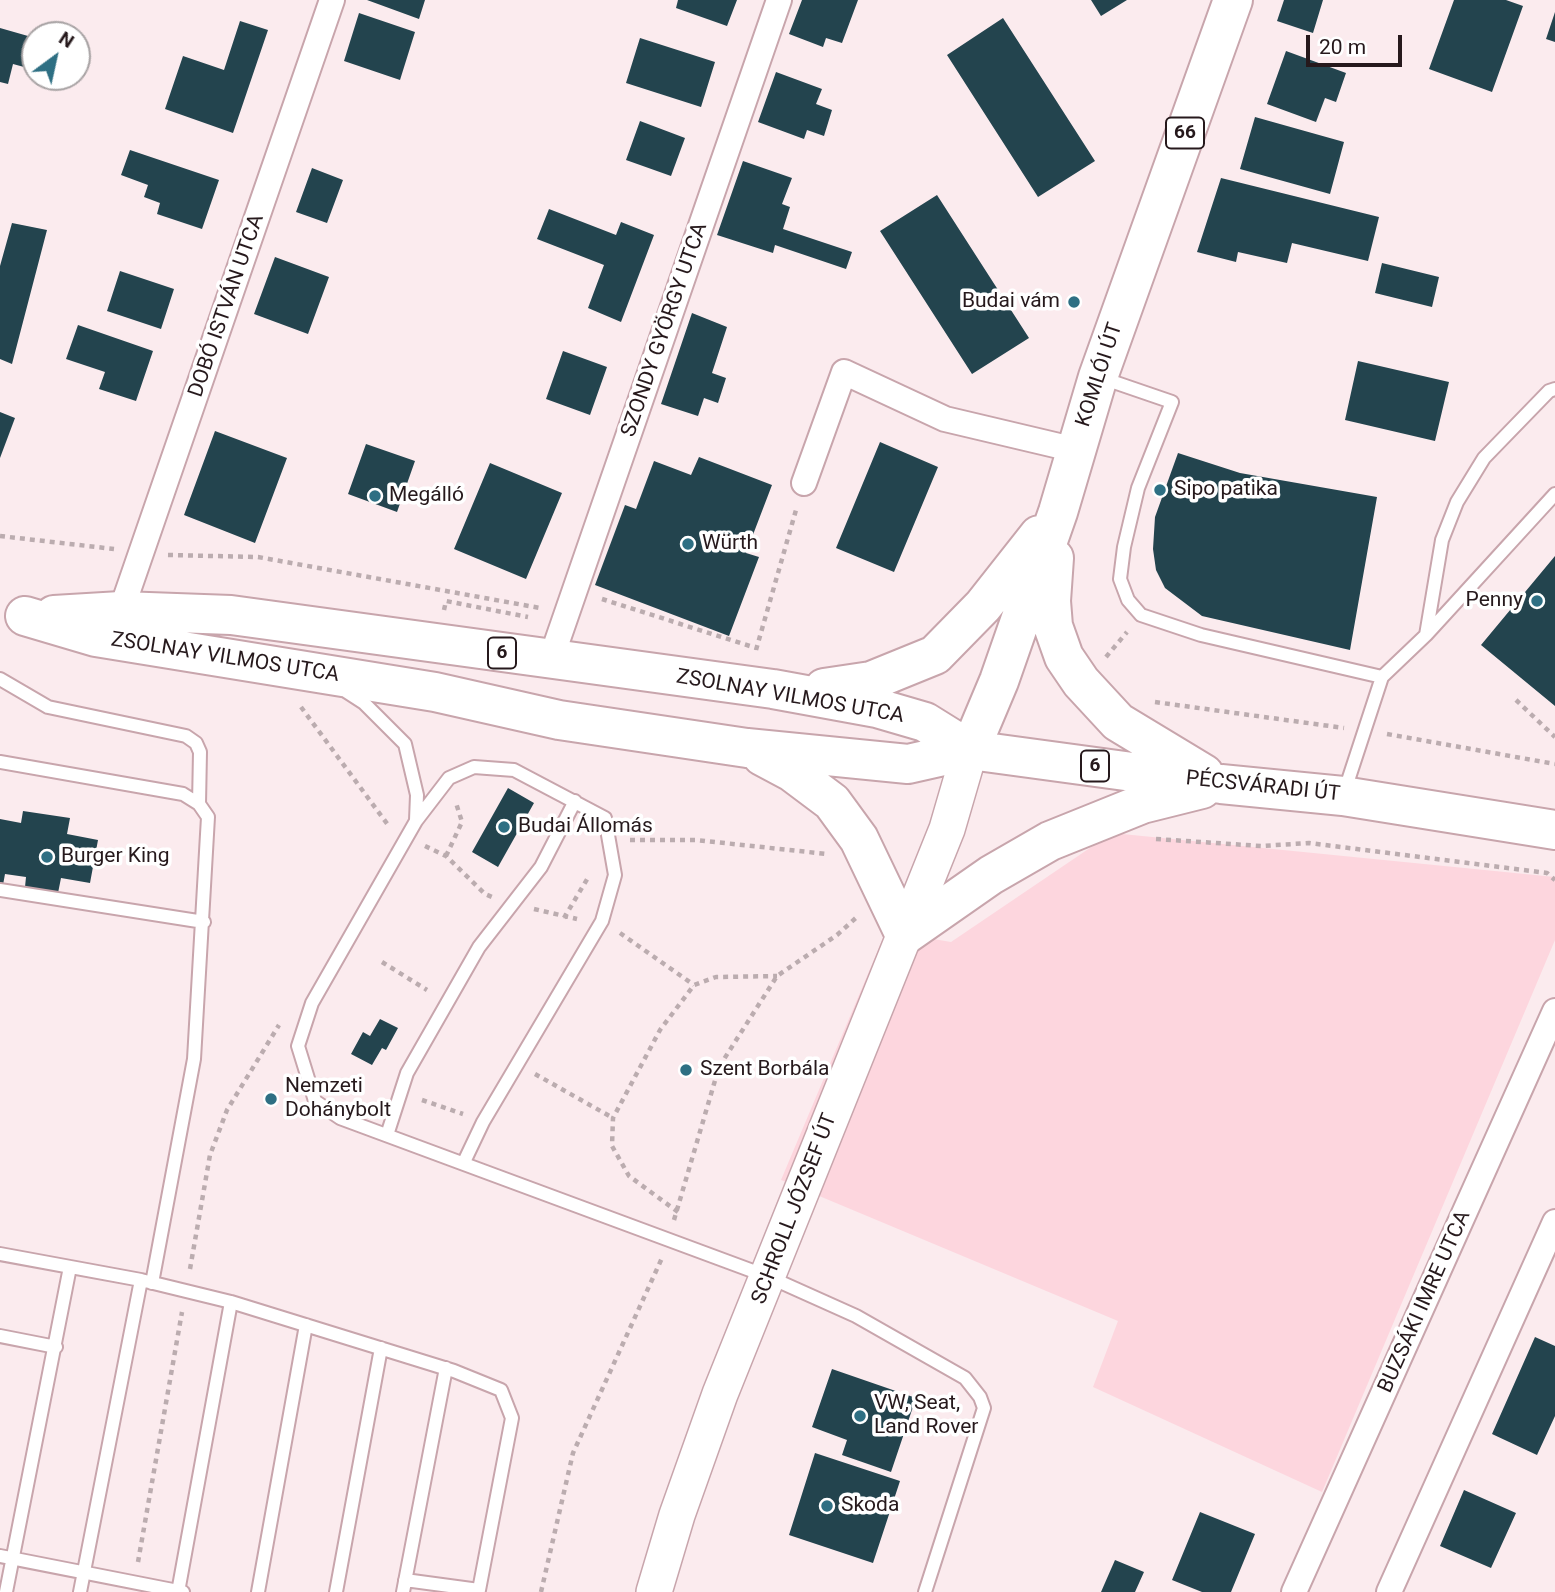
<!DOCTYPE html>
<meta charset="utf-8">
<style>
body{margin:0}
#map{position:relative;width:1555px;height:1592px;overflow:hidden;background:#fbebee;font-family:Roboto,sans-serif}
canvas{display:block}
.north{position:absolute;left:21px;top:21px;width:70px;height:70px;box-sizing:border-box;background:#fff;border:2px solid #a8a3a4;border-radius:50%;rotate:33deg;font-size:19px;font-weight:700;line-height:28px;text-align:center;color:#26191c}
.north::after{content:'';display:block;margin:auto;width:24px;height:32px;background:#2e6f83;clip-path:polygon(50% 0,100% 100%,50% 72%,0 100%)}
.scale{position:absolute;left:1306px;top:35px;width:96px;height:32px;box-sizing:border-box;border:4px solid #26191c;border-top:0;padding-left:9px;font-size:21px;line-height:24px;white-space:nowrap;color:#26191c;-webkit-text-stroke:5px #fff;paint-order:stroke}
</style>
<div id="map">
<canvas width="1555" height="1592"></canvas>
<div class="north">N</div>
<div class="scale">20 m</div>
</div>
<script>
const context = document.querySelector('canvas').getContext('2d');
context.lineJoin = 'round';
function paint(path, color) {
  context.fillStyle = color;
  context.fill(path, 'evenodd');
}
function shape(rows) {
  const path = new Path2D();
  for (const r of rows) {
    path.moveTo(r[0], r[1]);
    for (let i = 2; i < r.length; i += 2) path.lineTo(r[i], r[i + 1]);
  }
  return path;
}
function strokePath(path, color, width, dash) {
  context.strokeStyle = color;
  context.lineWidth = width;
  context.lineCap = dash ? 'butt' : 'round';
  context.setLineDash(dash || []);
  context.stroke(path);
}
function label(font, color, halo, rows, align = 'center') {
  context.font = font + ' Roboto,sans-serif';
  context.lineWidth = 7;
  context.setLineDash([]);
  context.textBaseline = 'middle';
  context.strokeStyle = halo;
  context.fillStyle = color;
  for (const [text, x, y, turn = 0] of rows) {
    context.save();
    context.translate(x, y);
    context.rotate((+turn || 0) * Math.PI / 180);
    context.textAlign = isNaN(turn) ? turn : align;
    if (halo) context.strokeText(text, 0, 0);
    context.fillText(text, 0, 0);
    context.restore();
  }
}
const green = shape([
 [1112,833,1555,877,1555,940,1322,1492,1093,1387,1118,1321,781,1180,886,931,951,942]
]);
const building = shape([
 [367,0,425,0,419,19],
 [678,0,737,0,727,26,676,8],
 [802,0,858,0,842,43,826,38,823,47,789,34],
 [1091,0,1127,0,1101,16],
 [1284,0,1323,0,1313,33,1277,21],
 [1454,0,1506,0,1523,6,1492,92,1429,69],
 [1555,12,1555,42,1546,39],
 [359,13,415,32,400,80,344,61],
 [1003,18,1095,161,1038,197,947,55],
 [240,21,268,30,233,133,165,109,183,56,224,70],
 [0,28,35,38,35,70,13,64,8,84,0,82],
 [640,38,715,62,701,107,626,83],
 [1286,51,1346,73,1336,102,1325,98,1316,122,1267,104],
 [776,72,822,89,816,104,832,110,824,136,807,130,804,139,758,122],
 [1255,117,1344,142,1330,194,1240,169],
 [640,121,685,138,671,176,626,160],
 [130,150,219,180,202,229,157,214,160,203,144,197,148,185,121,175],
 [743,161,792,178,782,204,790,207,783,229,852,252,846,269,775,245,773,253,717,235],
 [312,168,343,180,327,223,296,212],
 [1221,178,1379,217,1368,261,1292,243,1287,263,1238,252,1236,262,1197,252],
 [937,195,1029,338,972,374,880,231],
 [549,209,616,235,621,222,654,235,621,322,588,308,604,265,537,239],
 [12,223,47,230,12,364,0,359,0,266],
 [275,257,329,277,308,334,254,314],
 [1382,263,1439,277,1432,307,1375,293],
 [120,271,174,289,161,329,107,311],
 [692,313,727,327,712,373,726,378,718,403,704,398,698,416,661,404],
 [78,325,153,351,136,401,99,389,105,372,66,359],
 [563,351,607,367,590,415,546,399],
 [1358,361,1449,382,1435,441,1345,420],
 [0,412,15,418,0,458],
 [215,431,287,458,255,543,184,515],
 [880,442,938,467,894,572,836,548],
 [366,444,415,461,397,512,348,494],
 [1178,453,1240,473,1377,497,1350,650,1202,616,1165,588,1156,570,1153,549,1155,517],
 [699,457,772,485,746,553,759,557,729,636,595,585,625,505,636,509,654,461,691,475],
 [490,463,562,493,526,579,454,549],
 [1555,556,1555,706,1481,645],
 [508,788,534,803,498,867,472,852],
 [23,811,70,818,67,834,98,840,90,883,61,878,58,893,25,887,26,877,5,874,3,885,0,885,0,819,21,823],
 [380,1019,398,1028,386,1050,382,1048,372,1065,351,1054,363,1032,370,1036],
 [1535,1337,1555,1346,1555,1416,1537,1455,1492,1434],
 [832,1369,916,1398,891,1472,842,1455,847,1440,812,1427],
 [815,1453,900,1481,873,1563,789,1535],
 [1464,1490,1516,1513,1491,1568,1440,1546],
 [1200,1512,1255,1534,1231,1592,1202,1592,1172,1580],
 [1115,1560,1144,1572,1135,1592,1101,1592]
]);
const path = shape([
 [0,536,114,549],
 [168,555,258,557,540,608],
 [602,599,756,648],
 [444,610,446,601,528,617],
 [756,650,796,510],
 [1106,657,1127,632],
 [1516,700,1555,737],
 [1155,702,1344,728],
 [301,707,388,825],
 [1387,734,1555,764],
 [1156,839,1261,846,1309,843,1547,873,1555,880],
 [630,840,696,840,827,854],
 [425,846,446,856,485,894,492,897],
 [446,856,462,822,456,803],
 [534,909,577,919],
 [564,918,589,876],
 [620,933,694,985],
 [382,962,427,990],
 [535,1074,613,1118],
 [422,1100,463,1114],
 [678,1212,629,1176,612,1146,613,1118,660,1030,694,985,716,977,777,976],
 [674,1220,719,1067,777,976,837,935,858,916],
 [190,1269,210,1155,227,1110,279,1025],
 [138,1562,182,1312],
 [541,1592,573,1453,662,1258]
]);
const service = shape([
 [1102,378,1172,402,1138,488,1124,547,1120,579,1128,600,1141,615,1201,635,1382,677],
 [1426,635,1555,494],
 [0,679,48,707,186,736,196,743,200,752,199,804],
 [347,692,364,703,405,744,417,795,416,820],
 [0,762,183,794,199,804,208,817,194,1059,152,1283],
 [1344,793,1382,677,1426,635,1442,540,1457,502,1484,458,1549,391,1555,389],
 [0,890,204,922],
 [387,1135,407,1073,479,947,541,867,575,801],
 [464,1162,483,1122,602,921,615,875,605,818,514,770,474,767,449,778,416,821,312,1003,298,1046,315,1101,340,1118,769,1277,856,1316,965,1378,980,1397,984,1408,925,1592],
 [0,1254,141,1280,80,1592],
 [141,1280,231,1302,454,1371,501,1390,512,1418,479,1590,405,1580],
 [0,1336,56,1347],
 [0,1556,183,1592],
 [6,1592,70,1267],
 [178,1592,231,1302],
 [258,1592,306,1325],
 [336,1592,381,1348],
 [403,1592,446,1368]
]);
const minor = shape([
 [804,483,844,372,945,419,1076,450],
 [121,611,332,0],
 [551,659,779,0],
 [1294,1592,1555,1011],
 [1389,1592,1555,1222]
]);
const secondary = shape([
 [654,1592,677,1515,720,1394,947,829,970,750]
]);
const primary = shape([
 [1054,558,1051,601,1053,626,1064,657,1081,682,1118,722,1204,774],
 [54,615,121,611,231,615,773,689,877,708,925,722,970,750],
 [25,616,96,637,435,692,559,720,747,748,908,764,970,750,1221,784,1343,796,1555,830],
 [824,688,871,681,935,655,983,606,1039,535],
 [970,750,999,681,1058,512,1098,377,1233,0],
 [762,756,792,772,832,802,859,839,905,935,991,875,1050,841,1142,804,1202,789]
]);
const markers = [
 [1074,302,7,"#2e6f83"],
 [1160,490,7,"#2e6f83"],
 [375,496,7,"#2e6f83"],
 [688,544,7,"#2e6f83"],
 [1537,601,7,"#2e6f83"],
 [504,827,7,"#2e6f83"],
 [47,857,7,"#2e6f83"],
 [686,1070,7,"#2e6f83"],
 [271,1099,7,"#2e6f83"],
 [860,1416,7,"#2e6f83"],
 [827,1506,7,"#2e6f83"]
];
const shields = [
 [1185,133,38],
 [502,653,28],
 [1095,766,28]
];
const shieldNames = [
 ["66",1185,133],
 ["6",502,653],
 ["6",1095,766]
];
const poiNames = [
 ["Budai vám",1060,302,"right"],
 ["Sipo patika",1174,490],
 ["Megálló",389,496],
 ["Würth",702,544],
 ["Penny",1523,601,"right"],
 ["Budai Állomás",518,827],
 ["Burger King",61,857],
 ["Szent Borbála",700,1070],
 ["Nemzeti",285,1087],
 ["Dohánybolt",285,1111],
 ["VW, Seat,",874,1404],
 ["Land Rover",874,1428],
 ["Skoda",841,1506]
];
const streetNames = [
 ["DOBÓ ISTVÁN UTCA",227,306,-71],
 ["SZONDY GYÖRGY UTCA",665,330,-71],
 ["KOMLÓI ÚT",1100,375,-72],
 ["ZSOLNAY VILMOS UTCA",225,658,9],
 ["ZSOLNAY VILMOS UTCA",790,697,10],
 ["PÉCSVÁRADI ÚT",1263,787,6],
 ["SCHROLL JÓZSEF ÚT",795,1209,-69],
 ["BUZSÁKI IMRE UTCA",1425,1302,-66]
];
paint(green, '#fdd6de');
paint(building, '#23444e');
strokePath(service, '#c8a5ac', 16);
strokePath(minor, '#c8a5ac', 28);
strokePath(secondary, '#c8a5ac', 38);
strokePath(primary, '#c8a5ac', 42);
strokePath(path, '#bbacaf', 4.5, [5, 5]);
strokePath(service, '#fff', 12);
strokePath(minor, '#fff', 24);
strokePath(secondary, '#fff', 35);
strokePath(primary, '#fff', 38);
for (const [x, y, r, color] of markers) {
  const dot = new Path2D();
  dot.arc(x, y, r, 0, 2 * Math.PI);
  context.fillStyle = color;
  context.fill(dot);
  strokePath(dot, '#fff', 2.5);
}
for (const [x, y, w] of shields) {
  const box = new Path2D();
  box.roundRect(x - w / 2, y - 15.5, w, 31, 5);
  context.fillStyle = '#fff';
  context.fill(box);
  strokePath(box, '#26191c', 2);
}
label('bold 19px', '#26191c', null, shieldNames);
label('21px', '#26191c', '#fff', poiNames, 'left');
label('21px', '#26191c', '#fff', streetNames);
</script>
